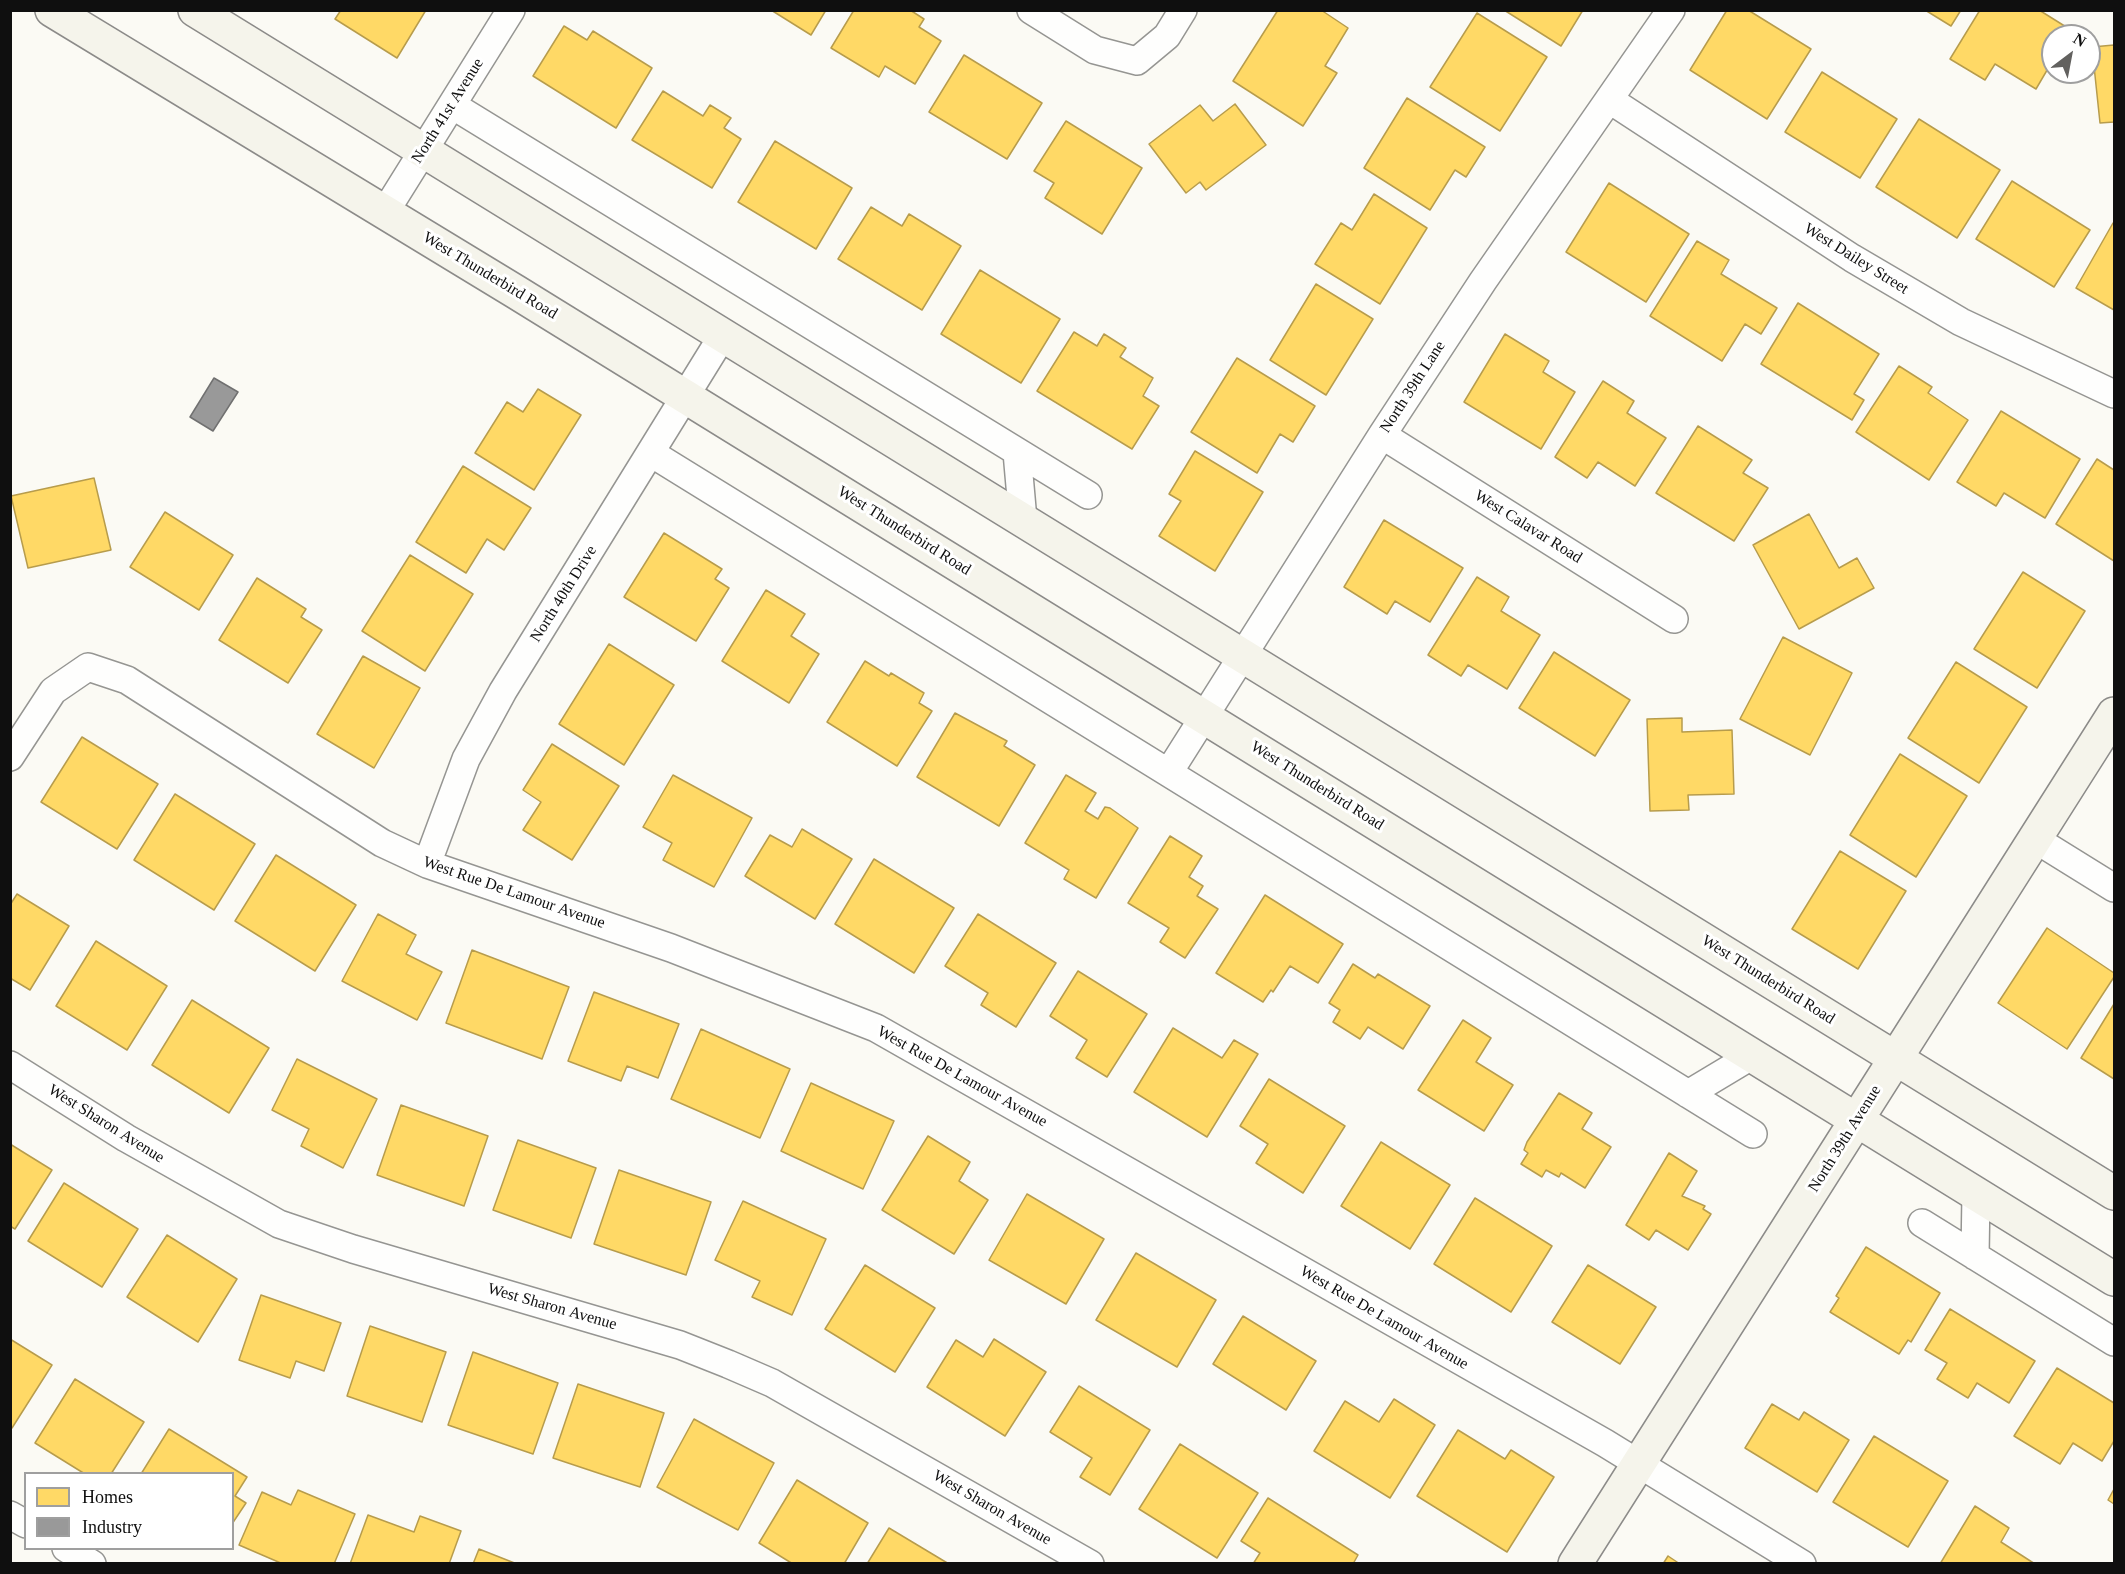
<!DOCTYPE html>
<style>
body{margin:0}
#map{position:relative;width:2125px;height:1574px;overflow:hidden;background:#fbfaf4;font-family:"Times New Roman",serif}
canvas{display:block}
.frame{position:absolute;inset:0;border:12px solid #0f0f0f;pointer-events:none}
.legend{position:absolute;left:24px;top:1472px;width:210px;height:78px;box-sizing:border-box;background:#fff;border:2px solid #9f9f9f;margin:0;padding:8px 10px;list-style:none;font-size:18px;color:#0f0f0f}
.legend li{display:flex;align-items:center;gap:12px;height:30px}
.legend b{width:30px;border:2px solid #9f9f9f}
.north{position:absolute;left:2041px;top:24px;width:60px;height:60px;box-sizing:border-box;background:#fff;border:2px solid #9f9f9f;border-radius:50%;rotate:32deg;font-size:16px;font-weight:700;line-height:24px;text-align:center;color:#0f0f0f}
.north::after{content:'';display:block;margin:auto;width:21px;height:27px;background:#62615f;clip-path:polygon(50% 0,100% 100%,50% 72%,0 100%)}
</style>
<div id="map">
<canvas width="2125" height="1574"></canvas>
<div class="frame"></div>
<ul class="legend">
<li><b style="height:16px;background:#ffd966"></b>Homes</li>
<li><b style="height:16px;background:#999"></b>Industry</li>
</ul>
<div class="north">N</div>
</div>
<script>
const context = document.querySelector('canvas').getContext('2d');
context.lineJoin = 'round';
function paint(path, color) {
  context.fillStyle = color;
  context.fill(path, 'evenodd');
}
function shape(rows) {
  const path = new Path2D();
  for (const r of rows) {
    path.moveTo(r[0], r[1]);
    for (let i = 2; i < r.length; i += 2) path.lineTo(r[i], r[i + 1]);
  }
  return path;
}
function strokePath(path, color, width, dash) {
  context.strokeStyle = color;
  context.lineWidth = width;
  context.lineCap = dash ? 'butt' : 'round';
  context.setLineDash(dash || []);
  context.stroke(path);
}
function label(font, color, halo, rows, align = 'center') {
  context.font = font + ' "Times New Roman",serif';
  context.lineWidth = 6;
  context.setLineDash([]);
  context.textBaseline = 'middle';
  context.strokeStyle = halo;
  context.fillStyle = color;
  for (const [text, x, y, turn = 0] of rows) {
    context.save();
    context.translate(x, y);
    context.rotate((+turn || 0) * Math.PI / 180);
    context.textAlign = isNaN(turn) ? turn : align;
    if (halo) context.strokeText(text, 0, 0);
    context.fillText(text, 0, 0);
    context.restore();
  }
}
const homes = shape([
 [341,10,426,10,397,58,335,19,341,10],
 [771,10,826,10,811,35,771,10],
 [854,10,910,10,924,19,919,27,941,41,915,84,885,66,879,77,831,48,854,10],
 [1278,10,1321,10,1348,28,1325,66,1337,73,1303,126,1233,81,1278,10],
 [1504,10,1583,10,1561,46,1504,10],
 [1727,10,1748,10,1811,49,1767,119,1690,70,1727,10],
 [1925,10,1961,10,1951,26,1925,10],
 [1980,10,2039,10,2071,30,2068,36,2053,36,2053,60,2036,89,1995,64,1985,80,1950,59,1980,10],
 [1477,13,1547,57,1500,131,1430,87,1477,13],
 [564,26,587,40,593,31,652,68,616,128,533,76,564,26],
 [2114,45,2114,122,2100,123,2092,47,2114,45],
 [964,55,1042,103,1007,159,929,112,964,55],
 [1822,72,1897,119,1860,178,1785,132,1822,72],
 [663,91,703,116,710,105,731,118,724,128,741,139,712,188,632,140,663,91],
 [1407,98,1485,147,1466,177,1455,170,1430,210,1364,168,1407,98],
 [1235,104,1266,145,1206,190,1200,182,1186,193,1149,144,1200,105,1213,121,1235,104],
 [1919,119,2000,170,1957,238,1876,187,1919,119],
 [1066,121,1142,168,1102,234,1045,198,1054,183,1034,171,1066,121],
 [775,141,852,188,816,249,738,202,775,141],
 [2012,181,2090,230,2054,287,1976,239,2012,181],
 [1609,183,1689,234,1646,302,1566,252,1609,183],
 [1374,194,1427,228,1380,304,1315,264,1341,223,1352,230,1374,194],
 [871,207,902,226,909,214,961,246,922,310,838,259,871,207],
 [2113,223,2114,223,2114,310,2076,288,2113,223],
 [1697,241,1729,260,1721,274,1777,308,1761,334,1745,324,1722,361,1650,316,1697,241],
 [980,270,1060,319,1021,383,941,334,980,270],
 [1316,284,1373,319,1326,395,1270,360,1316,284],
 [1798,303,1879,354,1854,394,1864,400,1852,420,1761,364,1798,303],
 [1074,332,1097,346,1104,334,1126,348,1120,357,1153,378,1143,396,1159,406,1132,449,1037,391,1074,332],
 [1505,334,1549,361,1543,372,1575,392,1541,449,1464,402,1505,334],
 [1237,358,1315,406,1293,442,1280,434,1257,473,1191,432,1237,358],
 [1899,366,1932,387,1928,393,1968,420,1929,480,1856,432,1899,366],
 [1603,381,1634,401,1627,413,1666,438,1635,486,1598,462,1587,478,1555,457,1603,381],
 [538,389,581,415,534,490,475,453,507,402,523,412,538,389],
 [2001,411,2080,459,2045,518,2004,493,1996,506,1957,482,2001,411],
 [1698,426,1752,460,1743,473,1768,488,1734,541,1656,493,1698,426],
 [1195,451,1263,492,1215,571,1159,536,1181,501,1169,494,1195,451],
 [2097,459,2114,470,2114,561,2056,524,2097,459],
 [463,466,531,508,504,550,487,539,466,573,416,542,463,466],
 [94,478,111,550,28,568,11,496,94,478],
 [165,512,233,555,199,610,130,567,165,512],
 [1809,514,1839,568,1857,558,1874,588,1799,629,1753,545,1809,514],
 [1384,520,1463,568,1430,622,1395,601,1387,614,1344,587,1384,520],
 [664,533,722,569,715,579,729,588,696,641,624,597,664,533],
 [410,555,473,594,425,671,362,631,410,555],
 [2023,572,2085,611,2037,688,1974,649,2023,572],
 [1477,577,1509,597,1501,611,1540,635,1507,689,1468,665,1461,676,1428,655,1477,577],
 [257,578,306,609,301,617,322,630,288,683,219,640,257,578],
 [766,590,805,614,791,636,819,654,789,703,722,661,766,590],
 [1783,637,1852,673,1810,755,1740,719,1783,637],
 [609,644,674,685,624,765,559,724,609,644],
 [1554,652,1630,700,1595,756,1519,708,1554,652],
 [363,656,420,688,374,768,317,734,363,656],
 [865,661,889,676,891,673,924,693,919,703,932,711,897,766,827,722,865,661],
 [1956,662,2027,707,1979,783,1908,738,1956,662],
 [955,713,1007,741,1004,746,1035,765,999,826,917,777,955,713],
 [1682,718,1682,732,1732,730,1734,794,1688,795,1689,810,1650,811,1647,719,1682,718],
 [82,737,158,784,117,849,41,802,82,737],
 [552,744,619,786,572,860,523,830,541,802,523,790,552,744],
 [1900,754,1967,796,1916,877,1850,835,1900,754],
 [673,775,752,818,714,887,663,860,672,843,643,827,673,775],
 [1066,775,1096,793,1085,811,1098,819,1105,807,1110,808,1138,828,1096,898,1064,879,1069,870,1025,843,1066,775],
 [175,794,255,844,214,910,134,860,175,794],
 [802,829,852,859,815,919,745,876,770,835,792,847,802,829],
 [1170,836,1202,856,1189,877,1203,886,1197,896,1218,909,1185,958,1160,942,1169,928,1128,903,1170,836],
 [1840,851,1906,891,1858,969,1792,929,1840,851],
 [276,855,356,905,315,971,235,921,276,855],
 [874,859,954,908,914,973,835,924,874,859],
 [17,894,69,926,30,990,10,978,10,905,17,894],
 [1265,895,1343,944,1318,983,1290,966,1273,992,1271,990,1263,1002,1216,973,1265,895],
 [378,914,416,935,406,954,442,972,417,1020,342,981,378,914],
 [978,914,1056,963,1016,1027,981,1005,988,993,945,966,978,914],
 [2047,928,2114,973,2114,977,2067,1049,1998,1003,2047,928],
 [96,941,167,986,127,1050,56,1006,96,941],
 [472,950,569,987,542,1059,446,1023,472,950],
 [1353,964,1375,978,1378,974,1430,1006,1403,1049,1368,1027,1360,1039,1333,1022,1340,1010,1329,1003,1353,964],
 [1078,971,1147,1014,1107,1077,1076,1058,1087,1040,1050,1016,1078,971],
 [594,992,679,1024,658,1078,627,1066,621,1081,568,1061,594,992],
 [192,1000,269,1048,229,1113,152,1065,192,1000],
 [2114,1004,2114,1079,2081,1058,2114,1004],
 [1463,1020,1491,1038,1476,1062,1513,1085,1484,1131,1418,1090,1463,1020],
 [1173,1028,1222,1058,1234,1040,1258,1054,1207,1137,1134,1092,1173,1028],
 [701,1029,790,1069,760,1138,671,1099,701,1029],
 [297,1059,377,1099,343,1168,301,1146,309,1129,272,1110,297,1059],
 [1269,1079,1345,1126,1303,1193,1256,1163,1268,1144,1240,1126,1269,1079],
 [811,1083,894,1121,863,1189,781,1151,811,1083],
 [1559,1093,1592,1113,1582,1129,1611,1147,1585,1188,1561,1173,1559,1177,1546,1170,1542,1177,1521,1164,1528,1153,1524,1150,1527,1142,1559,1093],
 [401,1105,488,1136,464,1206,377,1175,401,1105],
 [928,1136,970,1162,959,1181,988,1200,954,1254,882,1210,928,1136],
 [518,1140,596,1168,571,1238,493,1210,518,1140],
 [1381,1142,1450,1185,1410,1249,1341,1206,1381,1142],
 [10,1144,52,1170,15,1229,10,1226,10,1144],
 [1669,1153,1697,1171,1682,1196,1705,1206,1703,1209,1711,1214,1688,1250,1656,1230,1649,1240,1626,1225,1669,1153],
 [619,1170,711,1202,686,1275,594,1244,619,1170],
 [64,1183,138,1229,102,1287,28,1241,64,1183],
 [1027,1194,1104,1239,1066,1304,989,1260,1027,1194],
 [1475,1198,1552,1246,1511,1312,1434,1264,1475,1198],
 [743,1201,826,1239,792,1315,752,1297,760,1281,715,1260,743,1201],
 [167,1235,237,1279,198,1342,127,1297,167,1235],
 [1866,1247,1940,1293,1911,1342,1908,1340,1899,1354,1830,1312,1839,1298,1836,1296,1866,1247],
 [1136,1253,1216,1300,1177,1367,1096,1320,1136,1253],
 [865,1265,935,1308,895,1372,825,1329,865,1265],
 [1588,1265,1656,1307,1620,1364,1552,1322,1588,1265],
 [261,1295,341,1323,324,1371,296,1361,290,1378,239,1360,261,1295],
 [1950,1309,2035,1361,2009,1403,1977,1383,1968,1398,1937,1379,1947,1363,1925,1350,1950,1309],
 [1243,1316,1316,1361,1286,1410,1213,1364,1243,1316],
 [370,1326,446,1352,422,1422,347,1396,370,1326],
 [10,1339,52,1365,12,1428,10,1427,10,1339],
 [994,1339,1046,1372,1005,1436,927,1387,956,1340,983,1357,994,1339],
 [473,1352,558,1383,533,1454,448,1425,473,1352],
 [2057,1368,2114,1403,2114,1441,2102,1461,2073,1443,2060,1464,2014,1436,2057,1368],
 [75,1379,144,1422,111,1474,85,1474,35,1443,75,1379],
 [578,1384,664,1413,640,1487,553,1458,578,1384],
 [1079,1386,1150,1430,1110,1495,1080,1477,1092,1458,1050,1432,1079,1386],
 [1394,1399,1435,1425,1390,1498,1314,1451,1345,1401,1379,1422,1394,1399],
 [1772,1404,1799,1420,1804,1412,1849,1440,1817,1492,1745,1448,1772,1404],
 [694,1419,774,1463,738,1530,657,1487,694,1419],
 [169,1429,247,1477,235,1496,246,1503,232,1524,232,1474,141,1474,169,1429],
 [1458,1430,1505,1459,1511,1450,1554,1477,1507,1552,1417,1496,1458,1430],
 [1874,1436,1948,1481,1908,1547,1833,1502,1874,1436],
 [1180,1444,1258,1493,1217,1558,1139,1509,1180,1444],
 [797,1480,868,1523,844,1564,793,1564,759,1543,797,1480],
 [2114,1489,2114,1504,2108,1500,2114,1489],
 [298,1490,355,1514,334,1564,283,1564,239,1545,262,1492,291,1505,298,1490],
 [1268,1498,1358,1555,1353,1564,1253,1564,1260,1553,1241,1541,1268,1498],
 [1975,1506,2009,1528,2001,1542,2035,1564,1940,1564,1975,1506],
 [368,1515,414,1532,420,1516,461,1531,449,1564,350,1564,368,1515],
 [889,1528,949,1564,867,1564,889,1528],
 [479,1549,517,1564,473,1564,479,1549],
 [1668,1556,1680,1564,1663,1564,1668,1556]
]);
const industry = shape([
 [214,378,238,392,213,431,190,417,214,378]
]);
const street = shape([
 [1031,10,1095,50,1137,61,1167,36,1183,10],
 [1610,100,1852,258,1961,322,2114,394],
 [452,105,1088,495],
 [385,212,511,10],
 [1382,435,1674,619],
 [1017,452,1023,520],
 [651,453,1753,1134],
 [10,757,53,691,88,667,127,680,382,843,427,864,671,948,876,1028,1605,1443,1802,1564],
 [1169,772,1382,435,1483,281,1671,10],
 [2035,839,2114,888],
 [427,864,466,759,503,691,723,335],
 [10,1065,126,1138,279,1224,353,1249,680,1345,728,1364,772,1383,1090,1564],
 [1688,1094,1753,1055],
 [1922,1223,2114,1342],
 [1975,1256,1976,1194],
 [10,1515,26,1524],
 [66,1548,92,1564]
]);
const secondary = shape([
 [52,10,516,292,2114,1279],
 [195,10,2114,1193],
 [1575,1564,2114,714]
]);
const streetNames = [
 ["North 41st Avenue",448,111,-58],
 ["West Dailey Street",1856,259,32],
 ["West Thunderbird Road",490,276,31],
 ["North 39th Lane",1413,387,-57],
 ["West Calavar Road",1528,527,32],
 ["West Thunderbird Road",904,531,32],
 ["North 40th Drive",564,594,-58],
 ["West Thunderbird Road",1317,786,32],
 ["West Rue De Lamour Avenue",514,893,19],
 ["West Thunderbird Road",1768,980,32],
 ["West Rue De Lamour Avenue",962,1077,29],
 ["West Sharon Avenue",106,1124,32],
 ["North 39th Avenue",1845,1139,-58],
 ["West Sharon Avenue",552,1307,16],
 ["West Rue De Lamour Avenue",1384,1318,30],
 ["West Sharon Avenue",992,1508,30]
];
paint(homes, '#ffd966');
strokePath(homes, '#b79c4c', 1.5);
paint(industry, '#999');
strokePath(industry, '#707070', 1.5);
strokePath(street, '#959592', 30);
strokePath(secondary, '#8c8b89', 36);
strokePath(street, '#fefefd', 27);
strokePath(secondary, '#f5f4eb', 33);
label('16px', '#0f0f0f', '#fff', streetNames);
</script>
